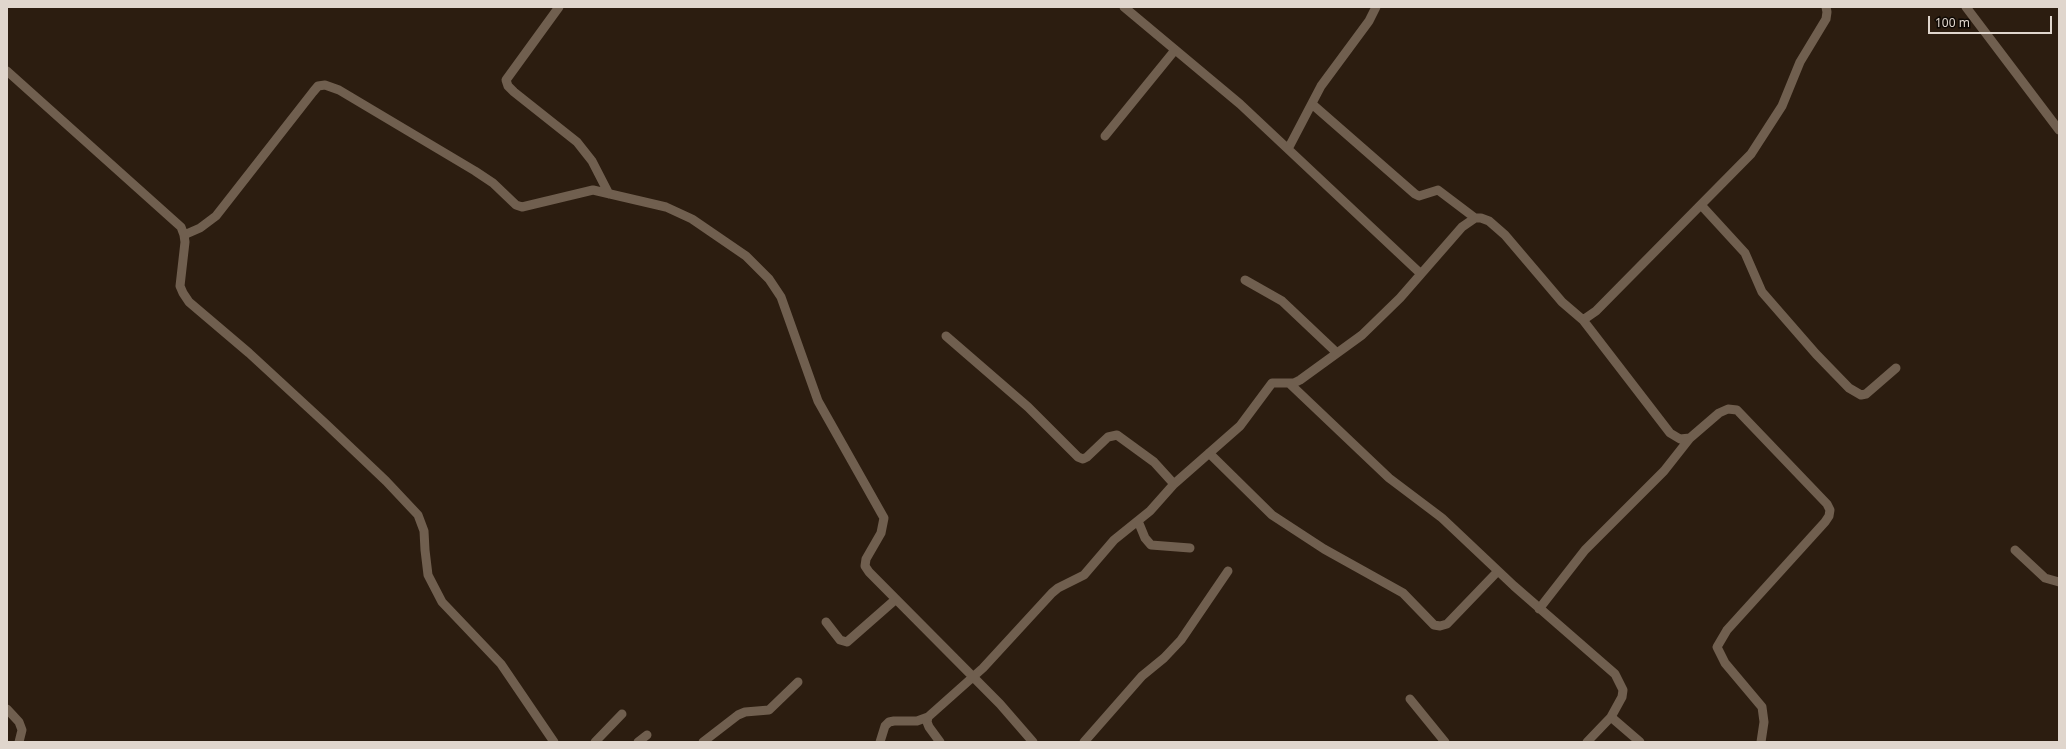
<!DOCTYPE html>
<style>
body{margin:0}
#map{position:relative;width:2066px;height:749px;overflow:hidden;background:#2c1d10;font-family:"Noto Sans",sans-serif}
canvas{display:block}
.frame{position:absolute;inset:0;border:8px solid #e0d6cd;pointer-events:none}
.scale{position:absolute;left:1928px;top:16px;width:124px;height:18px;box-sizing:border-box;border:2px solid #e0d6cd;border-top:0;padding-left:5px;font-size:12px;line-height:14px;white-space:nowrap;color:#e0d6cd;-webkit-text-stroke:3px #0f0904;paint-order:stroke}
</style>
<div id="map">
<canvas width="2066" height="749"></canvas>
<div class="frame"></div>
<div class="scale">100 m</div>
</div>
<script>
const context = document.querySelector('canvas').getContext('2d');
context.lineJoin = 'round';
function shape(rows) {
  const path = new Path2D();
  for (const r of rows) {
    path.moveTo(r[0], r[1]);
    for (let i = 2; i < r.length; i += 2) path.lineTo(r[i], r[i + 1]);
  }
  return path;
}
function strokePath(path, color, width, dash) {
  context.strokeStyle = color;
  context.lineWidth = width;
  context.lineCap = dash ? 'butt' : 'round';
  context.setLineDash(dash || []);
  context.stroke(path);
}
const street = shape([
 [559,7,506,80,508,86,514,92,577,142,592,161,609,194],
 [1124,7,1240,104,1421,274],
 [1966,7,2059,130],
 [7,71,181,227,184,235,185,242,180,286,183,293,189,302,249,353,326,424,386,481,418,515,424,531,425,550,428,575,442,602,501,664,554,742],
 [1312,104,1415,194,1419,196,1438,190,1475,218],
 [1105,136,1175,50],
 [1288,149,1321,86,1369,21,1376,7],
 [1701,205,1745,253,1762,292,1816,354,1849,388,1861,395,1866,394,1896,368],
 [184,235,200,228,216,216,313,92,318,86,325,85,339,90,475,171,493,183,516,205,522,207,593,190,666,207,692,219,746,256,769,279,781,297,818,401,884,518,881,533,866,559,865,566,869,572,1000,704,1033,742],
 [1245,280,1282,301,1337,353],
 [1583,320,1596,311,1751,154,1782,106,1800,62,1826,19,1827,12,1826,7],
 [946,336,1028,407,1078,457,1083,459,1087,457,1108,437,1117,435,1154,462,1174,484],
 [1289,383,1389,478,1442,518,1514,586,1615,674,1623,690,1622,697,1611,717,1587,742],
 [1209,453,1272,515,1324,549,1403,593,1434,625,1440,626,1447,624,1498,571],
 [1138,521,1145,538,1151,545,1190,548],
 [2015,550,2045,578,2059,582],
 [1539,609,1585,550,1664,471,1690,438],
 [826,622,840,640,847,642,896,599],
 [1410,699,1445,742],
 [7,709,19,722,22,730,19,742],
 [1611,717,1640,742],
 [595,742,622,714],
 [638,742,647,735],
 [703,742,738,715,745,712,769,710,798,682],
 [880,742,885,726,889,722,894,721,917,721,928,717],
 [940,742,929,727,927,722,928,717,983,668,1052,593,1058,588,1084,575,1114,540,1150,511,1174,484,1240,426,1272,383,1294,383,1300,380,1362,335,1400,298,1462,227,1475,218,1481,218,1489,221,1505,235,1562,302,1583,320,1670,433,1680,439,1690,438,1719,413,1728,409,1737,410,1827,504,1830,510,1829,516,1825,522,1727,630,1717,647,1725,663,1762,707,1764,722,1761,742],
 [1084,742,1142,676,1164,658,1181,640,1228,571]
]);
strokePath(street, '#705f4f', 9);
</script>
